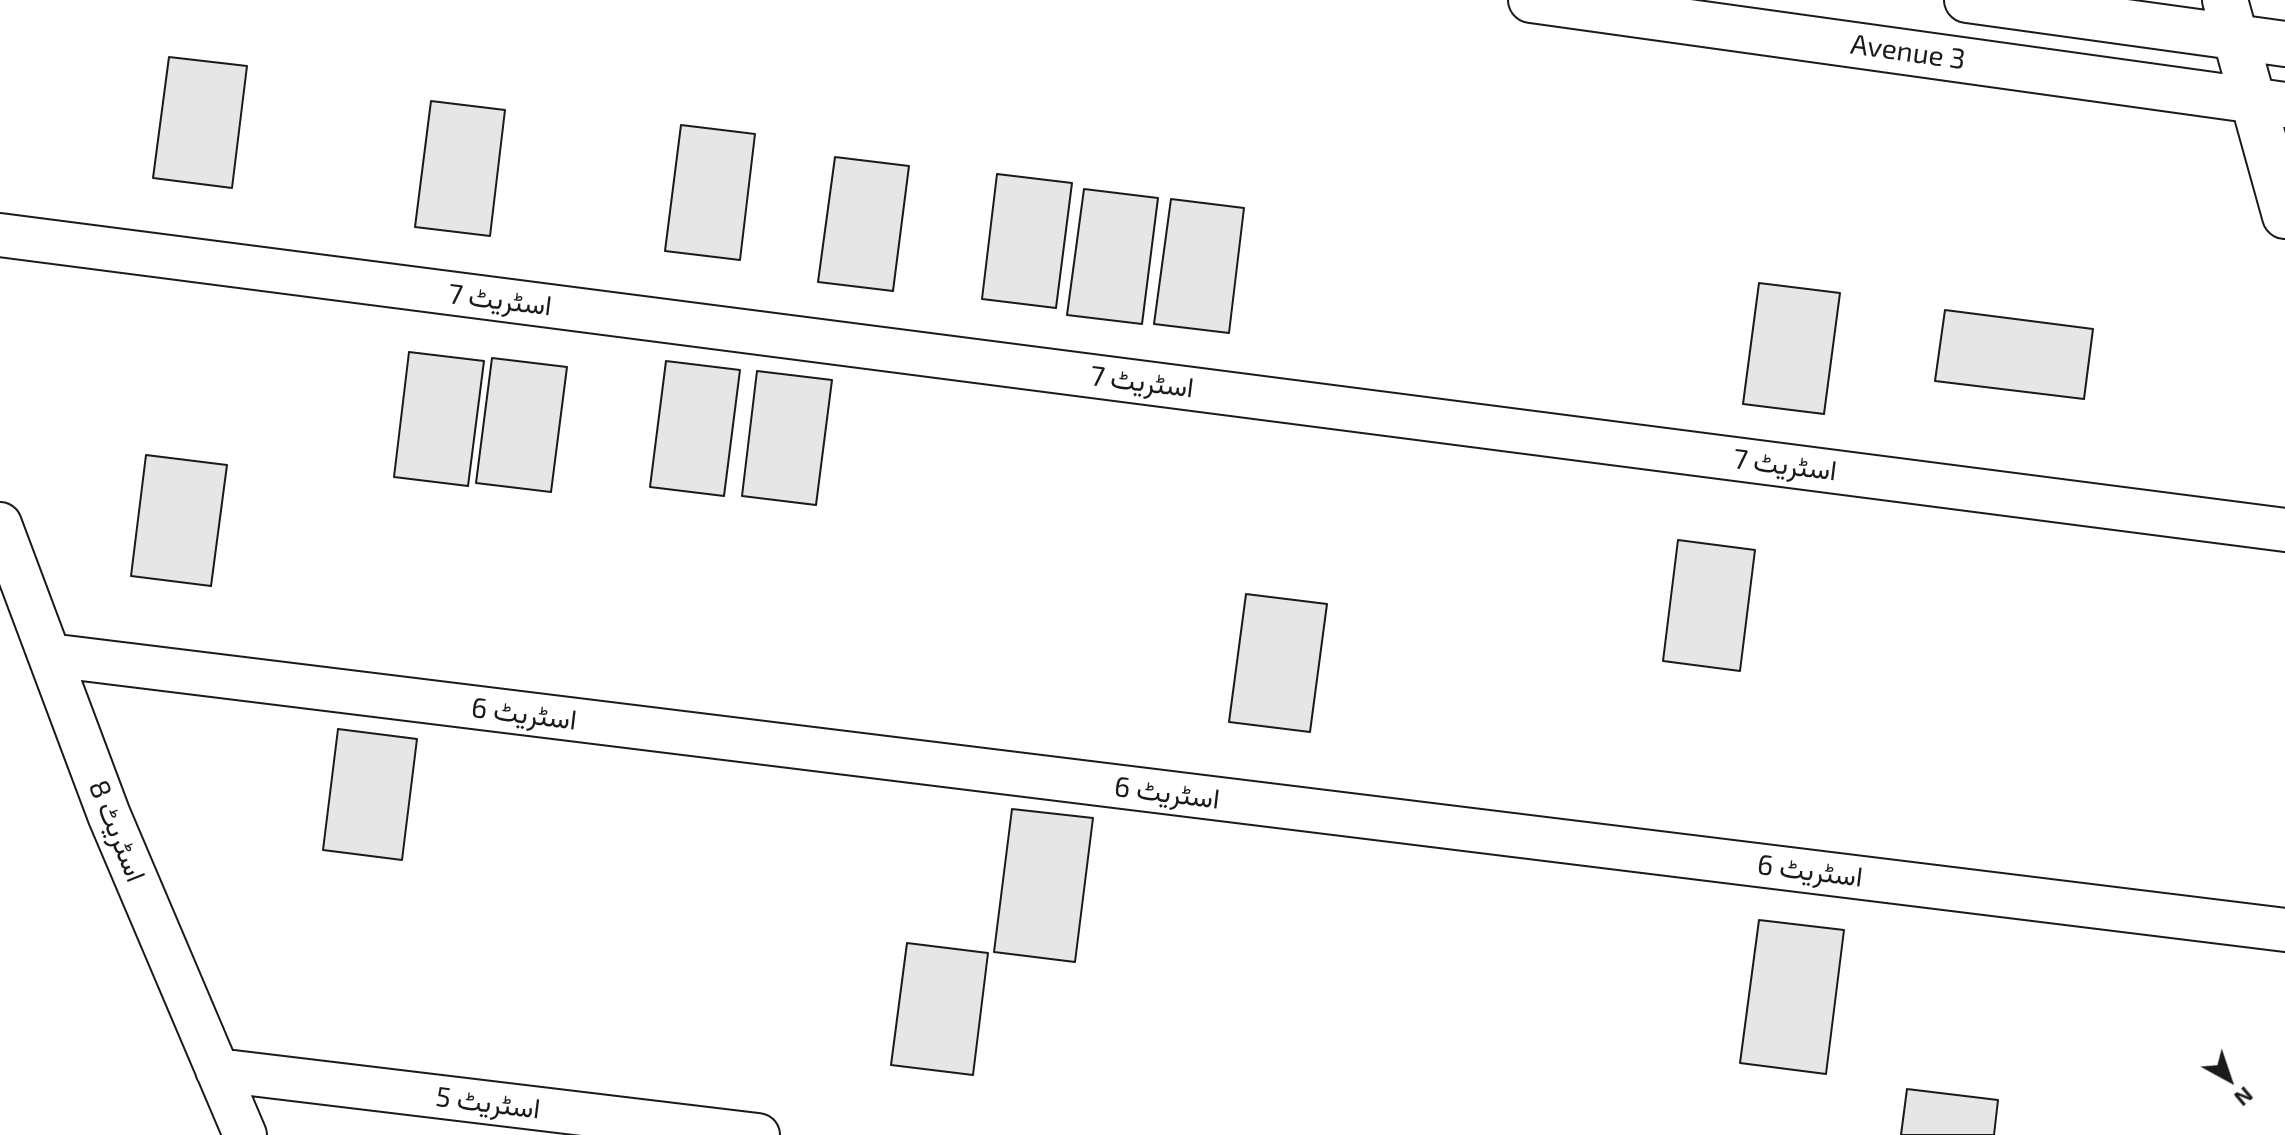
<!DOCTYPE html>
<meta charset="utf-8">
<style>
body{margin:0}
#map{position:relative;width:2285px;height:1135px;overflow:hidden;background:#fff;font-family:"Exo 2",sans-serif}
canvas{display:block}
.north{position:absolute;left:2189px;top:1039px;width:80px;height:80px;-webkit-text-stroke:6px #fff;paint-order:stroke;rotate:140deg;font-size:22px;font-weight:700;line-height:32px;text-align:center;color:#1a1a1a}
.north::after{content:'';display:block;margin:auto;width:28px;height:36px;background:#1a1a1a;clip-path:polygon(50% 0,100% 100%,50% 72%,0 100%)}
</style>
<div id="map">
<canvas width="2285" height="1135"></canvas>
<div class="north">N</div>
</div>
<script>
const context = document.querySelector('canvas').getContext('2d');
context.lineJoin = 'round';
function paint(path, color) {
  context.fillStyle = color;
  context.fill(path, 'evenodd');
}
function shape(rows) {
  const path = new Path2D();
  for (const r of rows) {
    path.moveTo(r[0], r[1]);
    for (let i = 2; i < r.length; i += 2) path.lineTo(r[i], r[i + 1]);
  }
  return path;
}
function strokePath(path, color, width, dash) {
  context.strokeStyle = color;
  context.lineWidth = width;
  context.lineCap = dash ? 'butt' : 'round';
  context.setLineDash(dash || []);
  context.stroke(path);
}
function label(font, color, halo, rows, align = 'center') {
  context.font = font + ' "Exo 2",Vazirmatn,sans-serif';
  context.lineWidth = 6;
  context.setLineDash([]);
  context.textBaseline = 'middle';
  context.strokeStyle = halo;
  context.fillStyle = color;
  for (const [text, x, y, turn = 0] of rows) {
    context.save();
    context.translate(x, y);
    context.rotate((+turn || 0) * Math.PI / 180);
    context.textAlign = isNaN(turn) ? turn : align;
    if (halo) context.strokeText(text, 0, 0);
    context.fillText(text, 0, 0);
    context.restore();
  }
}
const building = shape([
 [169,57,247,66,232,188,153,178,169,57],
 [431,101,505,110,490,236,415,227,431,101],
 [681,125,755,134,740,260,665,251,681,125],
 [835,157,909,166,893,291,818,282,835,157],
 [997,174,1072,183,1056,308,982,299,997,174],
 [1084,189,1158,198,1142,324,1067,315,1084,189],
 [1171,199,1244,208,1229,333,1154,324,1171,199],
 [1759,283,1840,293,1824,414,1743,404,1759,283],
 [1945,310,2093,329,2084,399,1935,381,1945,310],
 [409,352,484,361,468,486,394,477,409,352],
 [492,358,567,367,551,492,476,483,492,358],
 [666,361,740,370,724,496,650,487,666,361],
 [757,371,832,380,816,505,742,496,757,371],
 [146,455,227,465,211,586,131,576,146,455],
 [1678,540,1755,550,1740,671,1663,661,1678,540],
 [1246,594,1327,604,1310,732,1229,722,1246,594],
 [338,729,417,739,402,860,323,850,338,729],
 [1012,809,1093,818,1075,962,994,952,1012,809],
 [1759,920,1844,930,1826,1074,1740,1063,1759,920],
 [907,943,988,953,973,1075,891,1065,907,943],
 [1907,1089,1998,1100,1994,1135,1901,1135,1907,1089]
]);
const minor = shape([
 [0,235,2285,530],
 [0,524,109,815,245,1135],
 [49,655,2285,930],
 [217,1070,758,1135]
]);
const major = shape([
 [1531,0,2285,105],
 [1967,0,2285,44],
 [2225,0,2285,216]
]);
const streetNames = [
 ["Avenue 3",1908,52,8],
 ["اسٹریٹ 7",500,300,7],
 ["اسٹریٹ 7",1142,382,7],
 ["اسٹریٹ 7",1785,465,7],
 ["اسٹریٹ 6",524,714,7],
 ["اسٹریٹ 6",1167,793,7],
 ["اسٹریٹ 8",117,831,68],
 ["اسٹریٹ 6",1810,871,7],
 ["اسٹریٹ 5",488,1103,7]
];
paint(building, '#e6e6e6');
strokePath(building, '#1a1a1a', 2);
strokePath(minor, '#1a1a1a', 46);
strokePath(major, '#1a1a1a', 48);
strokePath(minor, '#fff', 42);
strokePath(major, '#fff', 44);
label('28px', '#1a1a1a', '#fff', streetNames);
</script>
